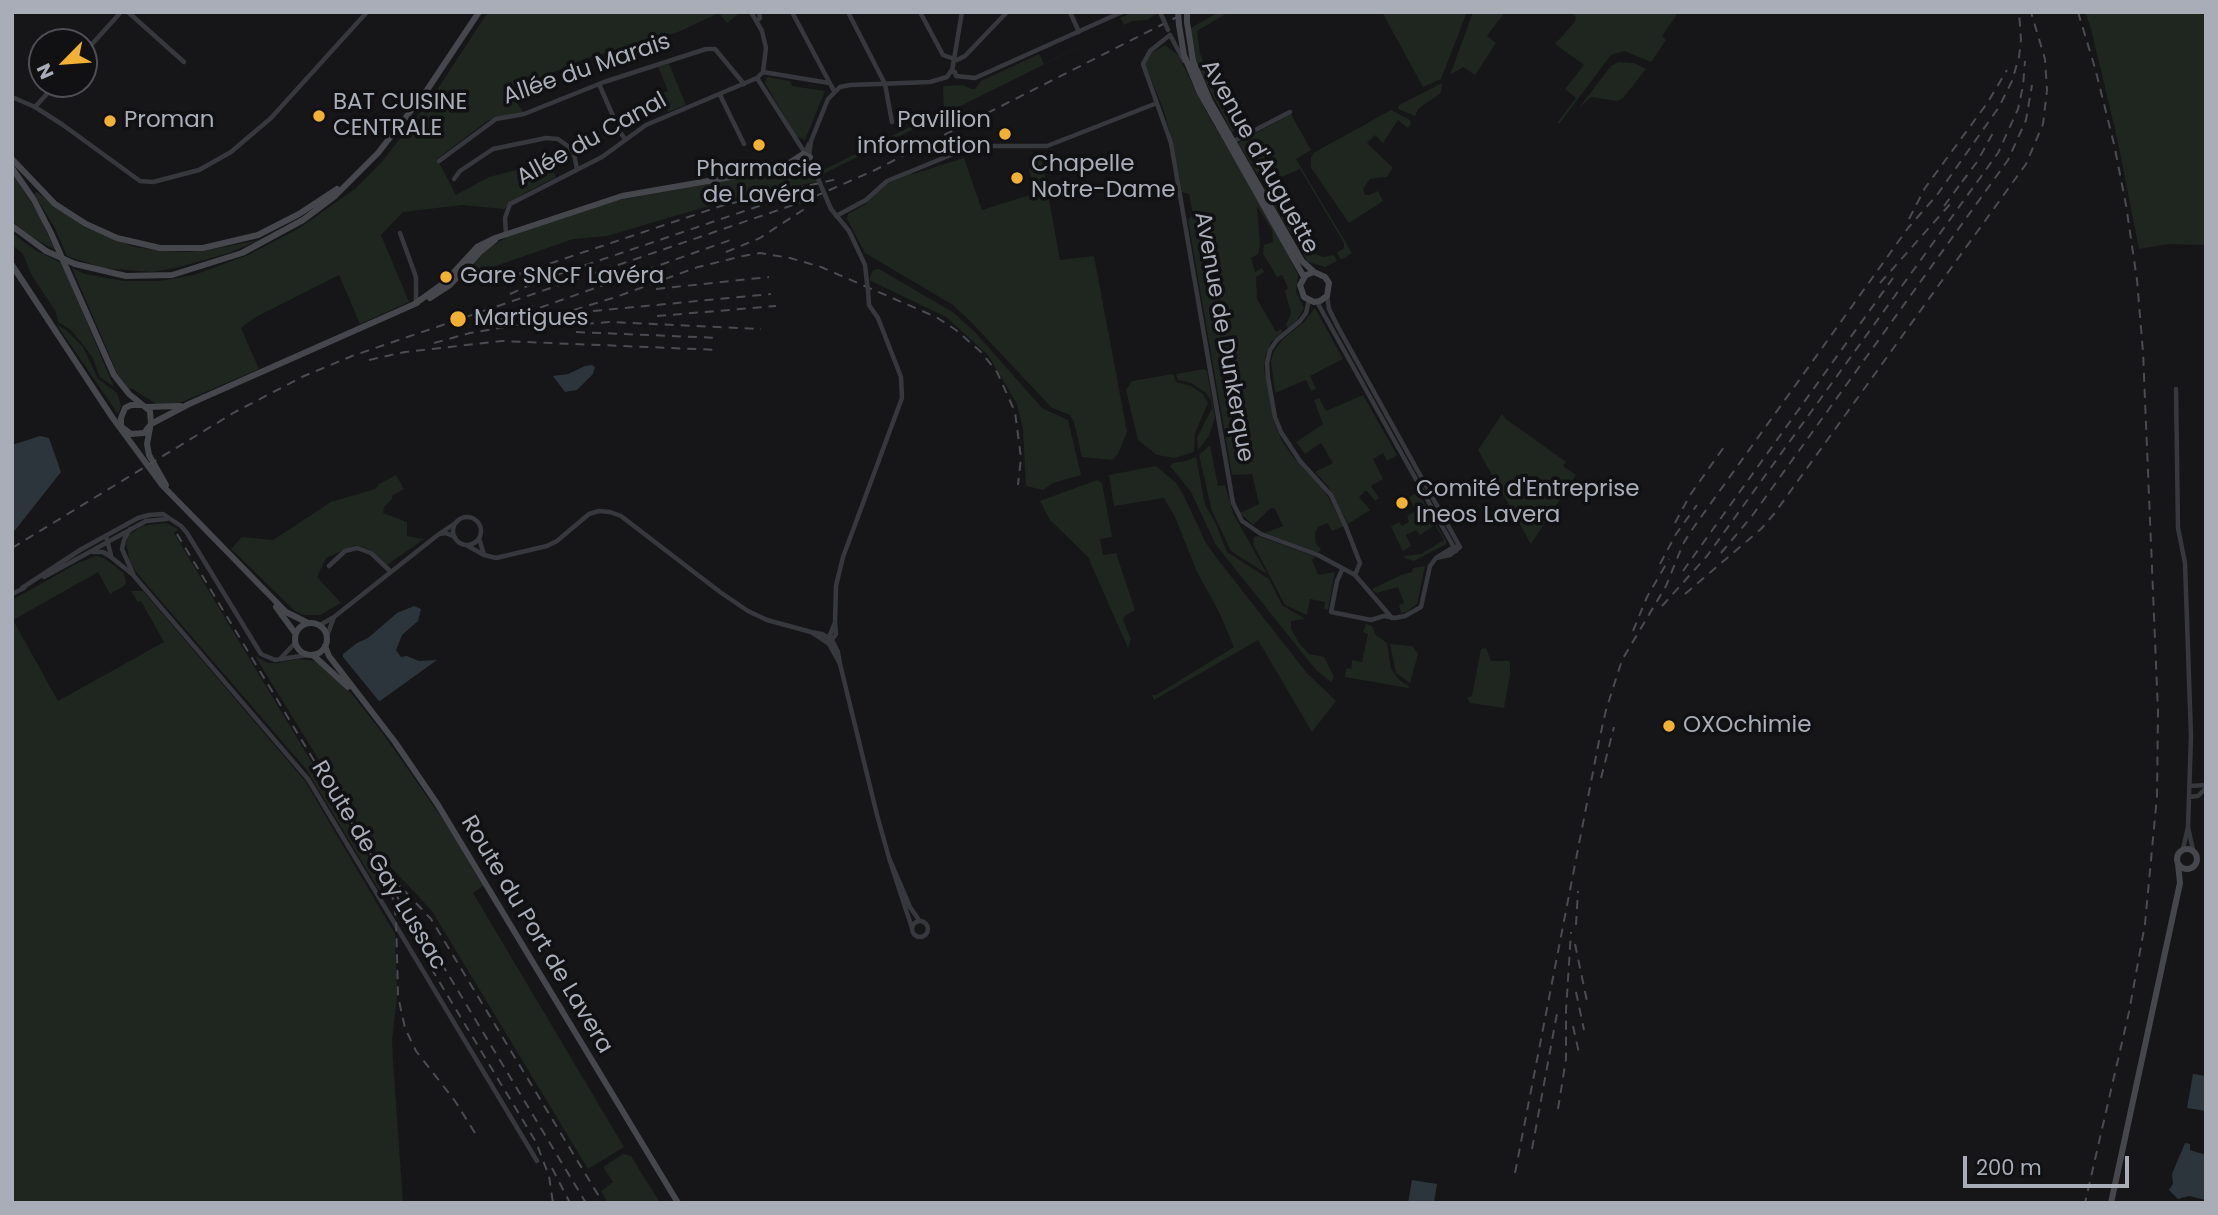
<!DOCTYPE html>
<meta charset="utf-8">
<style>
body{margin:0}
#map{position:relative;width:2218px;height:1215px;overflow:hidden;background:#161618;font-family:Poppins,sans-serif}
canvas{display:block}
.frame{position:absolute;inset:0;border:14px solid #a8adb8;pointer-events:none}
.north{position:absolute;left:28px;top:28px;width:70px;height:70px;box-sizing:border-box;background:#111113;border:2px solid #4d4f55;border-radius:50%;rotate:245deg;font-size:19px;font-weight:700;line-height:28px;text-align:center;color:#a8adb8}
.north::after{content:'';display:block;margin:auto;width:24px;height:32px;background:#f2b134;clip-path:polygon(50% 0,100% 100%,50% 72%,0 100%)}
.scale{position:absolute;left:1963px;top:1156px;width:166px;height:32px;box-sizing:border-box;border:4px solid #a8adb8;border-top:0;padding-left:9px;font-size:21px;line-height:24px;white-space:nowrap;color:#a8adb8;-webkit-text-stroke:5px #111113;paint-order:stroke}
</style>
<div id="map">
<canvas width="2218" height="1215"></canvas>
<div class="frame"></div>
<div class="north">N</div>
<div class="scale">200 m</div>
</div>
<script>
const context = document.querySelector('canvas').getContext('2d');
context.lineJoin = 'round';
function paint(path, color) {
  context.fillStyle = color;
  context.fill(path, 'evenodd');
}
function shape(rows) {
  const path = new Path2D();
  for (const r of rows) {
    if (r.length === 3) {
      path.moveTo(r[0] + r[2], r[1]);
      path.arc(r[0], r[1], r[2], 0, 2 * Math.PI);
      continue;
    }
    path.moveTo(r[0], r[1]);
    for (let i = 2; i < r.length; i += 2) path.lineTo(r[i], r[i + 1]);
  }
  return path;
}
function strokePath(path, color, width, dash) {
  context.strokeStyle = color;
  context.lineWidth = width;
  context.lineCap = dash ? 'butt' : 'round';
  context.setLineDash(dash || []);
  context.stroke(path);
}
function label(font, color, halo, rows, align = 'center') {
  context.font = font + ' Poppins,sans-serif';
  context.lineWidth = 7;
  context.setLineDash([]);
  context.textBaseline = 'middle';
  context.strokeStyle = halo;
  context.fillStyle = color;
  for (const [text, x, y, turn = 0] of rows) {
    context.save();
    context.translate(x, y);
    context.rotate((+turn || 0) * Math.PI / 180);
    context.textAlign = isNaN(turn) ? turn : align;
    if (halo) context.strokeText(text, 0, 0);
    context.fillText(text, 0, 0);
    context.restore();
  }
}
const green = shape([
 [488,12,741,12,727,23,719,13,678,32,584,59,554,72,517,103,523,112,502,116,487,121,437,159,456,195,489,177,532,166,550,165,556,177,523,194,504,209,462,205,403,212,381,235,409,302,360,324,339,275,254,318,241,328,259,369,182,402,168,405,158,405,131,388,129,390,118,375,72,268,85,274,124,281,159,281,194,275,248,255,298,229,356,188,380,164,431,99],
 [1132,12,1155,12,1156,14,1147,20,1132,21,819,176,818,173,825,169,944,110,943,86,963,85,971,89,975,89,981,81,1039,54,1044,64,1124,25,1120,18],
 [1219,12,1229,12,1197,31,1200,53,1214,91,1235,130,1232,132,1199,69,1193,53,1189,29],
 [1382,12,1467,12,1441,79,1423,87],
 [1473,12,1505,12,1487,36,1496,43,1475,75,1463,67,1450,75],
 [1572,12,1676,12,1676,16,1662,36,1666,40,1651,62,1624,51,1611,55,1559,124,1557,123,1576,98,1565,89,1584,65,1555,44,1574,23,1576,18],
 [2085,12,2206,12,2206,245,2169,244,2139,249,2118,142,2091,29],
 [1165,45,1178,55,1206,111,1283,244,1298,275,1296,292,1304,308,1297,320,1288,328,1286,325,1291,313,1285,291,1288,288,1282,275,1277,277,1263,254,1264,245,1273,242,1272,230,1257,206,1260,245,1258,254,1251,258,1255,272,1262,268,1264,272,1256,277,1257,299,1276,332,1281,329,1283,332,1271,342,1265,357,1264,368,1274,422,1282,441,1294,458,1324,490,1344,526,1332,531,1328,523,1318,527,1315,533,1316,544,1321,549,1318,553,1265,533,1283,526,1275,509,1271,508,1253,525,1240,513,1259,504,1252,474,1232,475,1188,220,1193,215,1189,194,1182,192,1175,152,1164,111,1145,64,1150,54],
 [1618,62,1634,63,1646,69,1623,98,1617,101,1591,97,1578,109,1611,66],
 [669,64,686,105,668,112,660,94,668,91,658,67],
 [767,77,790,81,792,86,825,91,805,140,796,136,765,83],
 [1442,83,1441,93,1418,109,1415,116,1398,109,1399,105],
 [1391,110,1410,120,1411,124,1408,128,1398,120,1383,143,1375,135,1367,143,1393,168,1387,177,1370,179,1363,189,1365,195,1369,195,1378,191,1383,201,1349,223,1311,168,1311,157,1315,152],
 [1291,114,1311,150,1296,159,1352,253,1341,260,1337,253,1344,248,1344,243,1300,169,1277,179,1260,178,1238,143],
 [1041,155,1060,260,1094,256,1127,432,1118,454,1112,460,1082,457,1074,422,1070,415,1052,408,972,323,953,305,865,253,847,219,848,214,866,204,885,185,911,173,913,174,964,158,982,210,1036,193,1029,170],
 [804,170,813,175,817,182,739,197,607,236,573,239,490,268,465,272,483,252,509,236,619,200,782,171],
 [12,173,38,213,55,250,30,236,12,221],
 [1280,186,1288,191,1301,218,1297,225,1310,252,1323,257,1334,255,1337,261,1325,267,1308,262,1264,189],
 [37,192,86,228,135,247,162,251,188,252,209,250,259,240,229,253,176,268,151,272,103,268,67,256,55,228,34,194],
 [12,233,35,250,62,263,114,387,99,376,93,358,80,341,71,330,58,322,56,312,31,274,23,254,12,245],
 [879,269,954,313,975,332,1042,408,1068,420,1081,475,1053,483,1043,490,1026,486,1023,429,1017,404,988,355,946,317,869,280,873,270],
 [1315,308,1343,359,1310,376,1316,389,1311,391,1306,380,1275,393,1271,361,1274,351,1283,339,1304,322],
 [57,325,66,330,83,347,98,379,117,393,121,406,118,414],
 [1204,369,1207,371,1215,417,1209,436,1198,450,1197,438,1212,408,1211,400,1205,392,1191,383,1178,380,1176,374],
 [1173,374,1176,382,1191,386,1203,394,1208,403,1195,433,1194,452,1175,458,1157,455,1138,440,1126,390,1132,381],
 [1363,395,1397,455,1387,461,1383,453,1373,459,1383,479,1371,486,1379,498,1375,501,1366,490,1359,497,1370,510,1348,524,1328,486,1315,472,1333,463,1321,443,1305,454,1296,442,1323,424,1314,400,1319,398,1326,411],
 [1502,414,1506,419,1566,462,1563,466,1576,475,1531,544,1478,450],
 [1210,445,1218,486,1225,485,1233,513,1267,574,1231,551,1212,511,1199,455],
 [1196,457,1205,505,1215,522,1227,552,1269,579,1282,605,1305,619,1291,621,1291,629,1299,643,1309,654,1324,657,1334,677,1331,682,1316,670,1216,545,1191,492,1170,466,1173,463,1186,461],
 [1156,466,1176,483,1183,494,1206,543,1216,557,1306,672,1336,701,1312,732,1258,640,1154,700,1152,695,1156,695,1234,647,1219,612,1197,572,1175,517,1164,498,1114,506,1109,475],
 [396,475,404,489,392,496,392,499,384,507,383,513,407,522,407,536,424,539,387,565,371,550,355,545,326,558,317,577,341,603,320,615,304,615,295,611,231,549,242,537,273,540,331,502,375,489,379,484],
 [1097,480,1102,483,1112,537,1100,539,1103,555,1116,553,1135,610,1125,616,1123,620,1131,639,1128,648,1088,557,1050,520,1040,501],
 [1418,492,1446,541,1446,544,1414,561,1405,558,1404,556,1421,554,1444,540,1435,525,1420,535,1416,530,1406,535,1411,546,1403,551,1391,527,1399,522,1402,526,1409,522,1407,516,1416,511,1409,497],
 [166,523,178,529,174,533,386,886,379,890,306,769,136,572,130,562,126,543,129,535,142,526],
 [1258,536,1316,557,1312,560,1318,575,1335,572,1328,610,1324,609,1325,602,1310,599,1307,615,1285,605,1253,544,1254,537],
 [96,556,104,558,124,573,126,582,124,586,110,594,98,572,13,620,58,701,164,642,141,601,138,602,131,591,143,591,305,781,395,934,397,997,392,1040,393,1061,403,1203,14,1203,12,1198,12,600,78,563],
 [1425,566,1417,604,1406,612,1401,613,1399,605,1404,603,1398,587,1376,593,1372,589,1401,575,1412,572,1413,568],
 [1366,624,1372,626,1376,635,1387,643,1391,669,1399,680,1410,687,1408,688,1345,677,1346,668,1351,669,1352,660,1362,662,1368,634,1363,632],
 [1390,644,1412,646,1418,654,1410,683,1396,673],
 [1486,648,1491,661,1509,661,1510,664,1510,675,1504,708,1470,703,1467,698,1472,696,1481,649],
 [255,656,268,663,279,663,298,659,317,661,352,694,384,735,444,821,483,886,473,893,624,1147,588,1169,432,911,373,848],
 [623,1154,631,1156,660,1203,608,1203,601,1191,613,1182,603,1167]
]);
const water = shape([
 [592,365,595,367,593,374,577,390,565,392,553,376,568,374,585,366],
 [40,436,49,438,61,472,12,534,12,445],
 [414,606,421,609,418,621,402,635,396,650,401,657,407,656,419,661,437,660,380,701,378,700,343,657,343,654,357,643,368,638,397,613],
 [2193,1074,2206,1076,2206,1111,2187,1108],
 [2185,1143,2190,1144,2190,1150,2206,1155,2206,1200,2189,1196,2178,1199,2169,1190,2173,1184,2172,1174],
 [1412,1180,1437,1184,1434,1203,1408,1203]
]);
const street = shape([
 [128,12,184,62],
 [792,12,834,91],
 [848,12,885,84,892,122],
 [920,12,943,55,957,60,965,56,1007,12],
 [1070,12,1079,32],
 [757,21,760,18,759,12],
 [1170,35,1150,51,1143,64,1171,143,1233,503,1242,521,1261,534,1318,555,1355,575,1392,618],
 [1170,35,1184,61],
 [84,53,121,12],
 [952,71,962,12],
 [763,72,829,83],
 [757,78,805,153,809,144],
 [599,84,620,132,625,139],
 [720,95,744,144],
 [12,97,35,107,63,125,140,181,153,182,199,170,231,152,271,118,367,12],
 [35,107,56,84],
 [1234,141,1290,112],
 [809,155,811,141,828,99,840,87,850,85,930,82,947,77,951,71,955,72,956,76,975,78,1122,12],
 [439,161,496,119,524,114,604,82,706,49,715,49,744,84],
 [805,165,816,174,810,160],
 [454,179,460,171,493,149,546,138,558,139,569,147,574,154,577,169],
 [831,209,849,231,865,265,867,283],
 [836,216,866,200,887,181,968,148,979,146,1047,146,1157,103],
 [400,233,416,277,416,303],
 [506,234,505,218,510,204,602,157,646,125,757,78,763,72,766,48,762,31,751,12],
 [1327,296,1329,309,1338,327,1460,547],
 [1309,300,1306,313,1300,321,1277,340,1270,350,1267,363,1268,378,1275,417,1281,432,1300,461,1331,495,1346,527,1360,563,1355,575],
 [1317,302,1456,551],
 [2176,389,2178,528,2185,563,2191,736,2188,827],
 [467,531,14],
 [130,529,124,540,122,549,134,576,308,779,537,1161],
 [106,536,111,555],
 [455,537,446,533,439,534,457,522],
 [466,545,484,555,479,538],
 [1454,547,1460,547,1450,555,1436,558,1454,547],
 [93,552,103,552,111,557,132,574],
 [484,555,496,558,547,546,557,541,589,514,599,511,610,512,621,516,720,592,748,611,767,620,811,632],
 [329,566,345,551,357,548,371,553,390,571],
 [1342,570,1337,581,1331,612,1371,620,1384,616,1395,618,1405,616,1421,607,1430,566,1436,558],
 [44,577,146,521,167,519],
 [22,588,80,550,138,518,149,515,163,514,181,526,187,533,261,654,275,660,307,655],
 [12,594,24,588],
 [334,617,439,534],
 [835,623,836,586,843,557,902,398,901,377,878,318,869,305,868,290],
 [835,623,836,634,829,644,829,637,835,623],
 [320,625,334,617,327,636],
 [811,632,822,634,832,640,838,652,840,664,829,644,811,632],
 [280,659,295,643],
 [840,664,877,815,889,858],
 [2190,786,2206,785],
 [2189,797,2198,796,2206,788],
 [2183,849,2188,827,2193,850],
 [920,929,8],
 [912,928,889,858,910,907,919,920]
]);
const secondary = shape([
 [1187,22,1193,61,1210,101,1302,261,1314,272,1325,277,1329,283,1327,296,1320,301,1314,302,1304,297,1300,285,1306,275,1314,272],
 [1179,25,1184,55,1200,93,1304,277],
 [12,159,55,204,86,224,117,238,160,248,203,248,258,235,299,214,337,189],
 [12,168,34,200,51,233,114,375,129,394,150,411,151,424,144,433,131,434,123,428],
 [12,226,46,251],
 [75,264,126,276,172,275,242,253,303,220,335,196,378,153,427,90,479,12],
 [12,265,112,417,162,485,286,612,308,623],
 [430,298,450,285,480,252,495,240],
 [416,303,444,283,477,247,495,238,622,196,806,164,810,157,803,154,783,167],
 [146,407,180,406],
 [151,424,189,404,417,303],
 [121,428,121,418,125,408,131,405,141,405],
 [150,428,147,444,149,455,166,485],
 [276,607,295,633],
 [311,639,16],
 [325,646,329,656,395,742,438,805,678,1203],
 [313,655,348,687],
 [2187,859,10],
 [2111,1203,2180,883,2178,864]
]);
const rail = shape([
 [2078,12,2095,68,2114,144,2126,205,2137,280,2143,352,2158,712,2157,796,2145,924,2129,1012,2085,1203],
 [1962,182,1977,162,1994,131],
 [1944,206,1967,175],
 [1909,219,1925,188,1988,102,2007,70],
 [726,252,760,238,806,208],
 [1880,283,1952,202],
 [489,284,724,205,837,179],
 [656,289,769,277],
 [510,294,539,281,774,201],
 [593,311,771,294],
 [525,313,736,238],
 [657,316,776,306],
 [484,326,533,306],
 [537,328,609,322,761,329],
 [576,332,719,338],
 [434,343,470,333,535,322,616,297,698,267,743,256,760,253,790,258,821,267,936,317,956,330,981,352,997,372,1015,412,1021,458,1018,485],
 [369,360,405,352,502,341,719,350],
 [1675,523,1690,495,1724,447],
 [177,534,382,873,393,899,396,917,398,996,405,1028,416,1051,455,1101,475,1133],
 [12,548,235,412,304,376,352,356,802,202,873,171,1187,12],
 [1721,553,1752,516,2008,160,2026,120,2032,85],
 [1660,564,1676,534,1697,505],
 [1683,571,1893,278],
 [1685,594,1761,529,1774,514,2026,164,2043,124,2047,90,2045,59,2031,12],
 [1662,606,1707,556,1998,153,2018,109,2023,86,2025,61],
 [1633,631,1647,597,1669,559],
 [1601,778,1614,727],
 [383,868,431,919,603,1203],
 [397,896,434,973,536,1142,549,1176,553,1203],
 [1576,925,1578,891],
 [425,936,586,1203],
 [1575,944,1588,1006],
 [1576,992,1584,1030],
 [1573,1026,1579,1053],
 [1558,1109,1566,1059,1566,1011,1571,932],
 [1532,1149,1558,1008],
 [552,1168,570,1203],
 [1515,1173,1599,741,1606,710,1622,660,1666,586,1683,544,1691,531,1908,228,1937,195,1999,107,2012,81,2019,57,2021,40,2019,12]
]);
const streetBridge = shape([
 [1160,12,1168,30],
 [816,174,831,209],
 [867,283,868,290]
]);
const secondaryBridge = shape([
 [1178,12,1179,25],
 [1187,22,1187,12],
 [46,251,75,264]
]);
const markers = [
 [319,116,7,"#f2b134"],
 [110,121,7,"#f2b134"],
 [1005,134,7,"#f2b134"],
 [759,145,7,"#f2b134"],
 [1017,178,7,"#f2b134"],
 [446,277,7,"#f2b134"],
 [458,319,9,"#f2b134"],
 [1402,503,7,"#f2b134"],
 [1669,726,7,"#f2b134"]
];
const streetNames = [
 ["Allée du Marais",587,70,-19],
 ["Allée du Canal",592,140,-29],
 ["Avenue d'Auguette",1259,157,61],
 ["Avenue de Dunkerque",1223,337,80],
 ["Route de Gay Lussac",378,866,59],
 ["Route du Port de Lavera",536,935,59]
];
const poiNames = [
 ["BAT CUISINE",333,103],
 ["CENTRALE",333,129],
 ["Proman",124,121],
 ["Pavillion",991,121,"right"],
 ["information",991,147,"right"],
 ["Chapelle",1031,165],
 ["Notre-Dame",1031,191],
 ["Pharmacie",759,170,"center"],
 ["de Lavéra",759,196,"center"],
 ["Gare SNCF Lavéra",460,277],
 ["Martigues",474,319],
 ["Comité d'Entreprise",1416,490],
 ["Ineos Lavera",1416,516],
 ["OXOchimie",1683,726]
];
paint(green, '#1e261f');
paint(water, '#2c353c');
strokePath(street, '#37383d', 4.5);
strokePath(secondary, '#45474d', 6);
strokePath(rail, '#4a4c52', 2, [9, 7]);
strokePath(streetBridge, '#37383d', 4.5);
strokePath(secondaryBridge, '#45474d', 6);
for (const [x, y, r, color] of markers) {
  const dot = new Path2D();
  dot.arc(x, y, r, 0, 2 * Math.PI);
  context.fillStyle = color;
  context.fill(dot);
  strokePath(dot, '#111113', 2.5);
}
label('23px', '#a8adb8', '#111113', streetNames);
label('23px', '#a8adb8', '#111113', poiNames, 'left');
</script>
